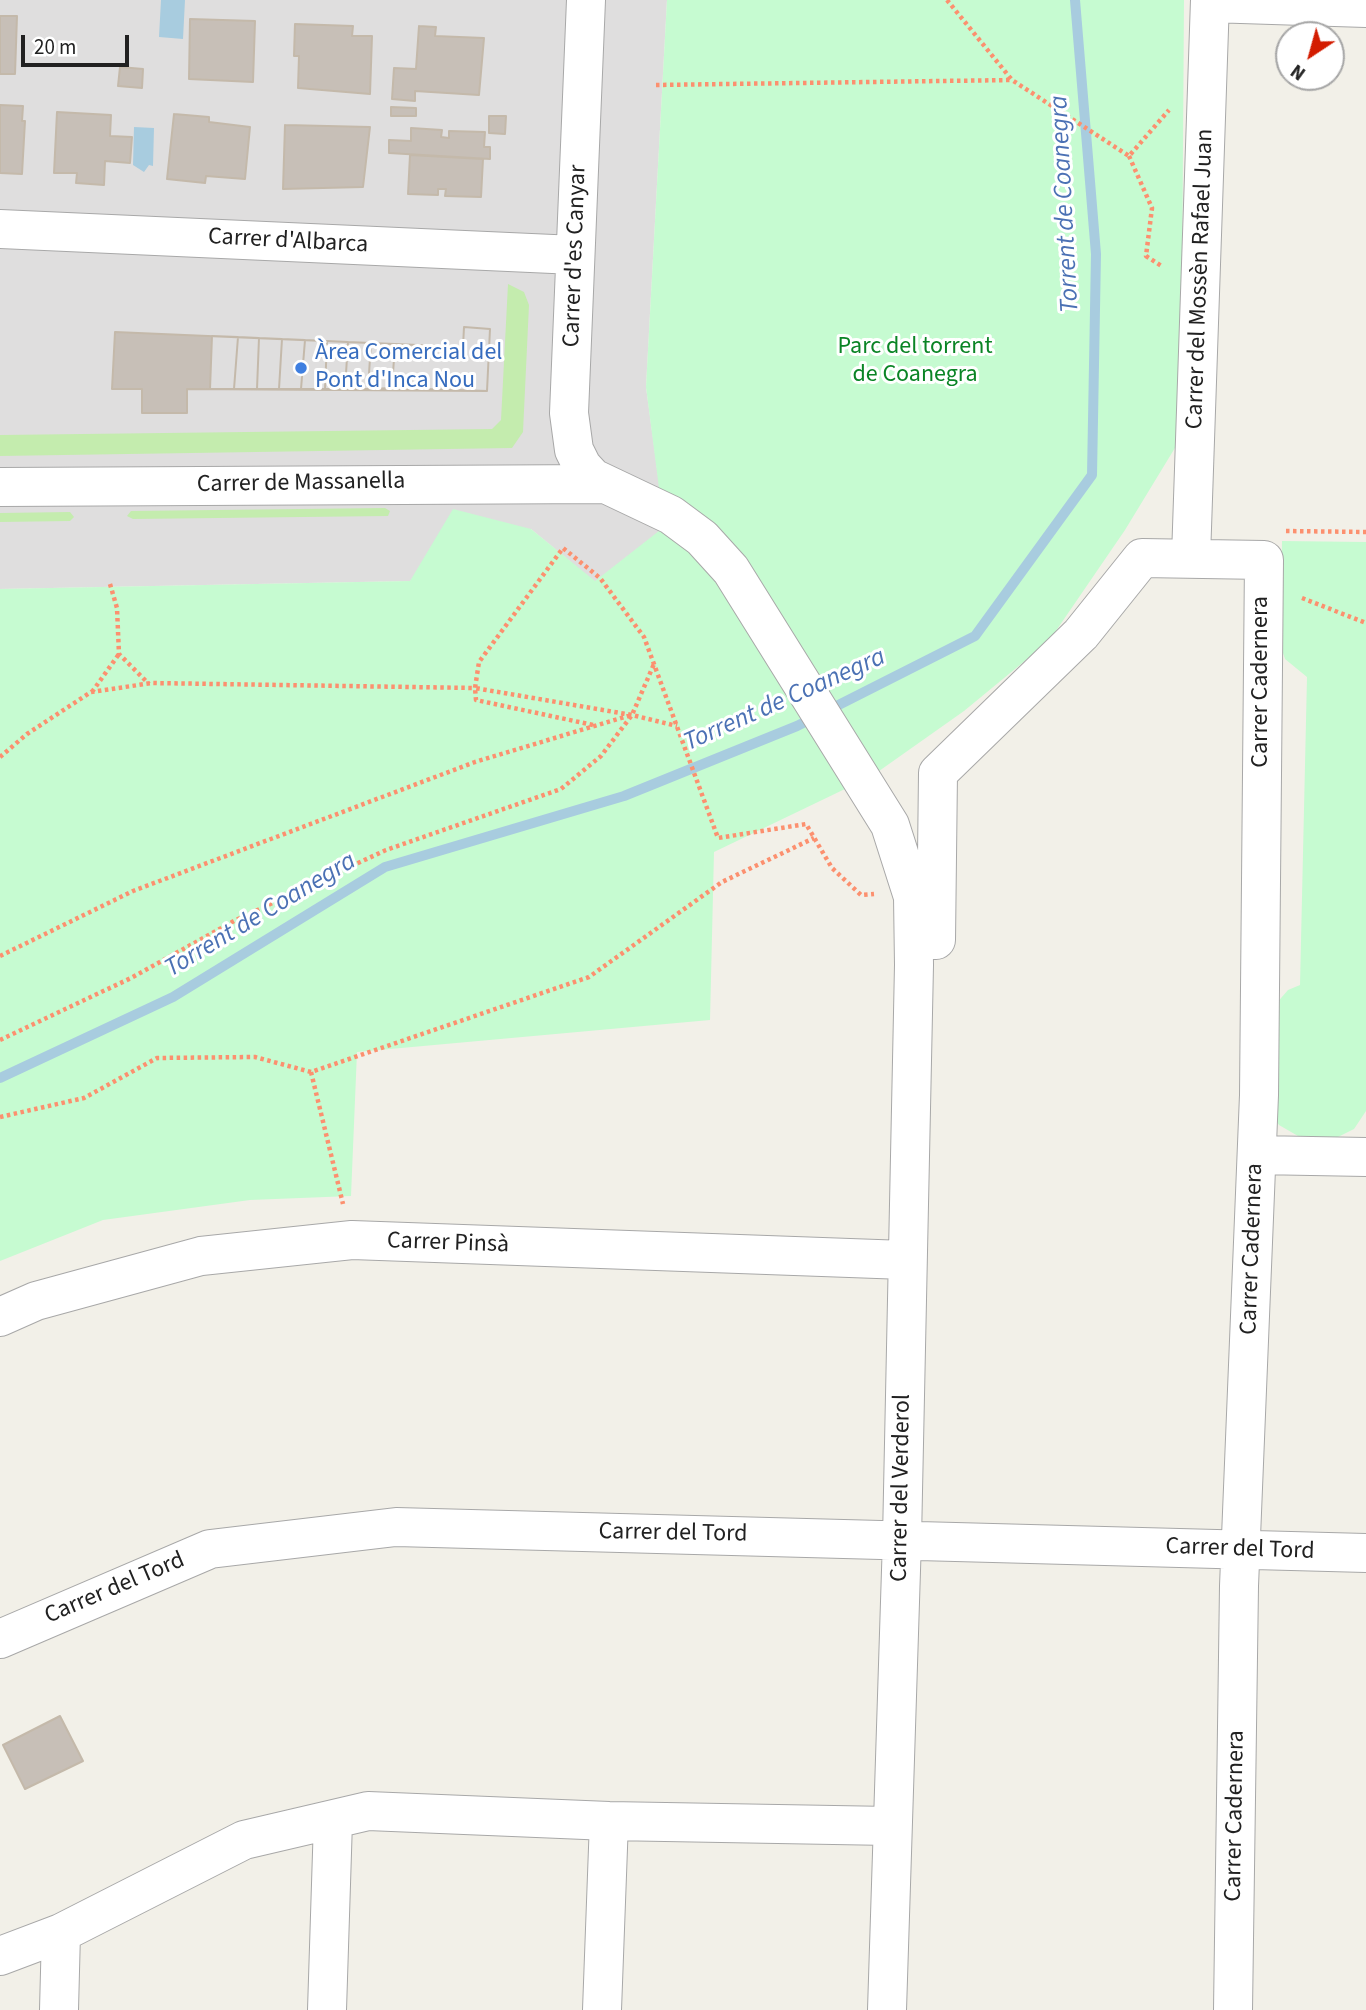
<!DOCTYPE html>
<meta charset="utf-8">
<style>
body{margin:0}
#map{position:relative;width:1366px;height:2010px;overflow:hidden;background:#f2f0e8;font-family:"Source Sans 3",sans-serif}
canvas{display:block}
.north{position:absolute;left:1275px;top:21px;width:70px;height:70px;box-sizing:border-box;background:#fff;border:2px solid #a6a6a6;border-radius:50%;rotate:216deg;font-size:19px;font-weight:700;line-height:28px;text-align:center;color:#212121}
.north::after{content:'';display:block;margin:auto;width:24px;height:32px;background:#d31c00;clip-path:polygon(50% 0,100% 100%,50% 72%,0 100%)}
.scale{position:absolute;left:21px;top:35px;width:108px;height:32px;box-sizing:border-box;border:4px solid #212121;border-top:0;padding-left:9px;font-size:21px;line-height:24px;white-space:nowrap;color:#212121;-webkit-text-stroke:5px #fff;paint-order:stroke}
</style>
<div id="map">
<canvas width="1366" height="2010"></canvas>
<div class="north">N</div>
<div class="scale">20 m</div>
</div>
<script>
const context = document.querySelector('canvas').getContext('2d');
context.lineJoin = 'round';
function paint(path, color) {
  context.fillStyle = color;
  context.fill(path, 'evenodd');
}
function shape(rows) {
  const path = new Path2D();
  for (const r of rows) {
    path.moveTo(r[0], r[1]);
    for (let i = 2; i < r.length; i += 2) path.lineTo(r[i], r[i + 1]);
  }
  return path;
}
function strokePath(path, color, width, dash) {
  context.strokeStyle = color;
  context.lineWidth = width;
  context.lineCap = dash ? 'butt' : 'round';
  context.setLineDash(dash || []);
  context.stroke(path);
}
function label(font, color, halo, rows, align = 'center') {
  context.font = font + ' "Source Sans 3",sans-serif';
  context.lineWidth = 6;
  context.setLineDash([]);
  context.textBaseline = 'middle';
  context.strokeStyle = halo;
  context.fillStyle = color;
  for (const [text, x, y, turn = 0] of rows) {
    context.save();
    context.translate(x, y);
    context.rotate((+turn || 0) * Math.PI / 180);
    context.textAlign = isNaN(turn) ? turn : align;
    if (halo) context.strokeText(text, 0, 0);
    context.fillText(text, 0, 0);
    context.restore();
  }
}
const residential = shape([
 [0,0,667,0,646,387,665,527,595,582,531,529,410,581,0,589]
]);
const grass = shape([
 [508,284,524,292,529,305,523,432,512,448,0,456,0,435,492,429,501,420],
 [385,508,390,511,388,516,133,519,127,516,131,511],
 [70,512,74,517,70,521,0,522,0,513]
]);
const park = shape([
 [667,0,1184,0,1181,438,1125,530,1049,641,964,711,872,776,714,852,710,1020,357,1052,351,1196,250,1200,103,1220,0,1261,0,589,410,581,453,509,531,529,595,581,664,527,646,387],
 [1282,541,1366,542,1366,1111,1354,1129,1336,1138,1298,1136,1279,1125,1273,1117,1275,1005,1288,990,1300,985,1307,677,1285,659,1281,647]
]);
const water = shape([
 [161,0,185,0,183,39,159,37],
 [134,127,154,128,153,166,149,165,144,172,133,165]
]);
const stream = shape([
 [0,1078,173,997,385,867,624,796,797,726,975,636,1092,475,1096,254,1075,0]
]);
const building = shape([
 [0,16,17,16,15,74,0,74,0,16],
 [190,19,255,21,253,82,189,79,190,19],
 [295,24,353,26,352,36,372,36,370,94,298,88,299,56,294,56,295,24],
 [419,26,436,27,435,36,484,38,479,95,415,91,415,101,392,99,394,68,416,69,419,26],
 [120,67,143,69,142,88,118,86,120,67],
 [0,105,23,106,22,121,25,121,22,174,0,173,0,105],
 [391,107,416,108,416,116,391,116,391,107],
 [57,112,111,115,110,136,132,137,130,163,105,161,104,185,76,183,77,173,54,173,57,112],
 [174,114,209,117,209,122,250,127,245,179,206,176,205,183,167,179,174,114],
 [489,116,506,116,505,134,489,133,489,116],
 [285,125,370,127,363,187,283,189,285,125],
 [411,128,442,130,441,137,449,138,449,131,485,132,484,147,490,147,490,159,389,153,389,140,411,141,411,128],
 [410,155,483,159,481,197,445,196,446,189,438,189,438,195,408,194,410,155],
 [464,327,490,329,487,391,392,388,395,344,463,347,464,327],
 [464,327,490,329,487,391,187,389,187,413,142,413,142,389,112,389,115,332,463,347,464,327],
 [212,336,238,337,234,389,210,389,212,336],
 [238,337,259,338,257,389,234,389,238,337],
 [259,338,282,339,279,389,257,389,259,338],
 [282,339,305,340,301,389,279,389,282,339],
 [305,340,327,341,325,389,301,389,305,340],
 [327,341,348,342,345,389,325,389,327,341],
 [348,342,371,343,368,389,345,389,348,342],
 [371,343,395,344,392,388,368,389,371,343],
 [60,1716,83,1761,25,1789,3,1745,60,1716]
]);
const path = shape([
 [947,0,1012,80,1129,156,1169,110],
 [656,85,1012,80],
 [1129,156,1152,208,1146,256,1163,267],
 [1286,531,1366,532],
 [110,584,117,608,119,654,149,684],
 [1302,598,1366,623],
 [92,692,119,654],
 [593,725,476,700,475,688,632,715,677,726],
 [0,757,27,734,91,692,152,683,475,688,479,662,563,548,600,578,644,637,718,838,806,824,832,868,861,895,874,894],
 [0,956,133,891,475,762,631,715],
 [0,1040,131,978,234,921,386,850,561,789,601,756,632,715,654,664],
 [311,1072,343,1204],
 [0,1117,84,1098,157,1058,255,1057,311,1072,589,977,722,882,814,838]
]);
const minor = shape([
 [586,0,569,413,574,450,582,466,593,478,671,515,702,538,731,570,890,825,913,897,914,965,902,1539,887,2010],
 [1210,3,1366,8],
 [0,229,575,255],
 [0,487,603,484],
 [1191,557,1210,0],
 [936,940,938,773,1081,634,1142,558,1264,560,1259,1095,1239,1586,1233,2010],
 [1257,1155,1366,1157],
 [0,1317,36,1301,201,1256,352,1240,905,1260],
 [0,1639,210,1549,396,1527,1366,1553],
 [0,1956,61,1933,244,1840,368,1811,609,1821,890,1826],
 [59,2010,61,1933],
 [327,2010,333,1821],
 [602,2010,609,1821]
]);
const markers = [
 [301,368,7,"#3f7fe0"]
];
const streetNames = [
 ["Carrer d'Albarca",288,242,3],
 ["Carrer d'es Canyar",576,256,-88],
 ["Carrer del Mossèn Rafael Juan",1201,279,-88],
 ["Carrer de Massanella",301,484,-1],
 ["Carrer Cadernera",1262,682,-90],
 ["Carrer Pinsà",448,1244,2],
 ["Carrer Cadernera",1253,1249,-88],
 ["Carrer del Verderol",902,1488,-89],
 ["Carrer del Tord",673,1534,1],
 ["Carrer del Tord",1240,1550,2],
 ["Carrer del Tord",115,1589,-23],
 ["Carrer Cadernera",1236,1816,-89]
];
const parkNames = [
 ["Parc del torrent",915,348],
 ["de Coanegra",915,376]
];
const shopNames = [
 ["Àrea Comercial del",315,354],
 ["Pont d'Inca Nou",315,382]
];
const waterNames = [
 ["Torrent de Coanegra",1066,204,-93],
 ["Torrent de Coanegra",785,701,-24],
 ["Torrent de Coanegra",261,916,-31]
];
paint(residential, '#dfdede');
paint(grass, '#c4ecae');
paint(park, '#c6fbd1');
paint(water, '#a8ccdf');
strokePath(stream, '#a8ccdf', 10);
paint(building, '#c7bfb7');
strokePath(building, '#c4b9aa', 2);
strokePath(minor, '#a8a8a8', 40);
strokePath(path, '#fc906f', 4.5, [3.5, 3.5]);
strokePath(minor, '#fff', 38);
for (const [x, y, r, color] of markers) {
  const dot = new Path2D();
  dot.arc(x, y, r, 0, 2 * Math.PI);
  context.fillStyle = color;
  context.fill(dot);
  strokePath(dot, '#fff', 2.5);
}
label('24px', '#212121', '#fff', streetNames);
label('24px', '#0a8425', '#fff', parkNames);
label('24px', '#366cbe', '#fff', shopNames, 'left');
label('italic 26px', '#4b71b4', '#fff', waterNames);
</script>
